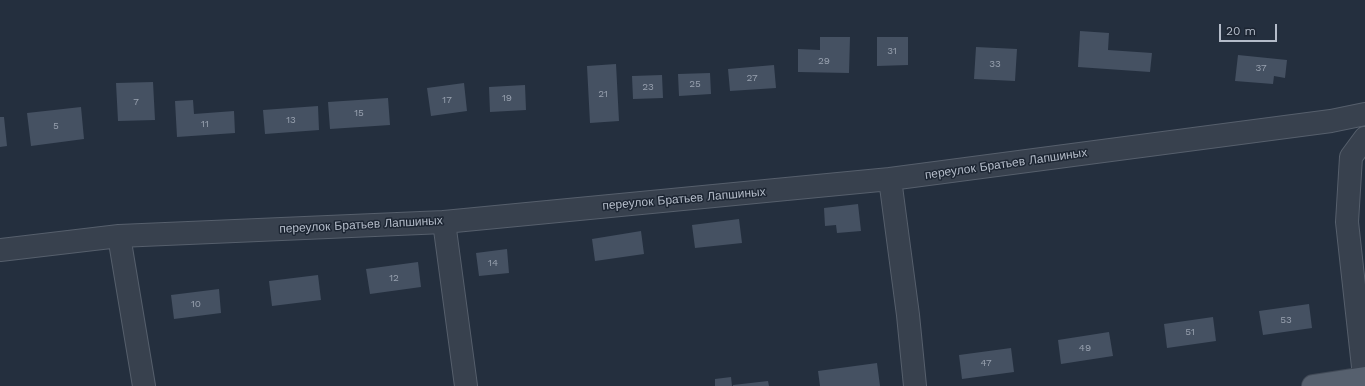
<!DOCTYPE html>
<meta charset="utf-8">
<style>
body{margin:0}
#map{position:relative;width:1365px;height:386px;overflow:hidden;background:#242f3e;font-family:"Work Sans",sans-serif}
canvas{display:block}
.scale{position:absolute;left:1219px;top:24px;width:58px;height:18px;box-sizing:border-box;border:2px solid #b4bcc9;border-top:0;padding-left:5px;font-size:12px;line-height:14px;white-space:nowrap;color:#b4bcc9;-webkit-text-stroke:3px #1d2633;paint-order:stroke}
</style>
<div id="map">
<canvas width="1365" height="386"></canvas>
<div class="scale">20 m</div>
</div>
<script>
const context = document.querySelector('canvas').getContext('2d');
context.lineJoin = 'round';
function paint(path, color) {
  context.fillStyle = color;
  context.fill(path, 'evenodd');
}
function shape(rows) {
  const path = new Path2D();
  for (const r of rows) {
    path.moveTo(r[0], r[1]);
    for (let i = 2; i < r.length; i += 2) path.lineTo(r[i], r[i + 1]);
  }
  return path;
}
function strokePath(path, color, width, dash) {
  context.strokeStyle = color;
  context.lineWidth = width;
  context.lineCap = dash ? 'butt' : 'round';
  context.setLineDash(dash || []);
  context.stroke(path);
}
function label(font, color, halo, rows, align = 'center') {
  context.font = font + ' "Work Sans",sans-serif';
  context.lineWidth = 3;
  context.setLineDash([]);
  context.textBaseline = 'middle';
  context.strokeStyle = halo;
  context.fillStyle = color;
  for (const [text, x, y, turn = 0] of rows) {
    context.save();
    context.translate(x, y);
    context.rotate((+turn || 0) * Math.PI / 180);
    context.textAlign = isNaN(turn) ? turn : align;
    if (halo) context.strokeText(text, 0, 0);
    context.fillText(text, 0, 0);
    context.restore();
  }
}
const building = shape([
 [1080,31,1109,33,1108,50,1152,53,1150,72,1078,67],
 [820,37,850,37,849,73,798,72,798,49,820,50],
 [877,37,908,37,908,65,877,66],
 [976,47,1017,49,1015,81,974,79],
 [1238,55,1287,60,1285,78,1274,76,1273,84,1235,81],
 [616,64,619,121,590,123,587,66],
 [774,65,776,88,730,91,728,69],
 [710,73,711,94,679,96,678,74],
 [662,75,663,98,633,99,632,76],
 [153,82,155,120,118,121,116,83],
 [464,83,467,111,431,116,427,88],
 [525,85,526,110,490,112,489,87],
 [388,98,390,125,330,129,328,102],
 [193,100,194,114,234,111,235,133,177,137,175,101],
 [318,106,319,130,265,134,263,110],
 [81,107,84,139,31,146,27,113],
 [0,117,4,117,7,146,0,147],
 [858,204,861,231,837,233,836,225,825,226,824,208],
 [739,219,742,243,695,248,692,225],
 [641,231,644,254,595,261,592,239],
 [507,249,509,273,479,276,476,253],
 [418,262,421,287,370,294,366,269],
 [318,275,321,300,272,306,269,281],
 [219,289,221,313,174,319,171,295],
 [1309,304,1312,328,1263,335,1259,311],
 [1213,317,1216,341,1167,348,1164,324],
 [1109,332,1113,356,1061,364,1058,340],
 [1011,348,1014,372,962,379,959,355],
 [877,363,880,386,820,386,818,371],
 [731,377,732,386,715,386,715,379],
 [768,381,769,386,733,386,733,385]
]);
const minor = shape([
 [1365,138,1351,157,1347,222,1365,385],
 [890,179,908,315,915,386],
 [444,222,466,386],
 [119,236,144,386],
 [0,250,119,236,444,222,890,179,1331,121,1365,114]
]);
const major = shape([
 [1313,386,1365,378]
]);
const numberNames = [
 ["31",892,51],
 ["29",824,61],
 ["33",995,64],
 ["37",1261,68],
 ["27",752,78],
 ["25",695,84],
 ["23",648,87],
 ["21",603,94],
 ["19",507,98],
 ["17",447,100],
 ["7",136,102],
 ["15",359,113],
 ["13",291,120],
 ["11",205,124],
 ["5",56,126],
 ["14",493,263],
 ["12",394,278],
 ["10",196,304],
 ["53",1286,320],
 ["51",1190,332],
 ["49",1085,348],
 ["47",986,363]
];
const streetNames = [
 ["переулок Братьев Лапшиных",1006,164,-8],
 ["переулок Братьев Лапшиных",684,199,-5],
 ["переулок Братьев Лапшиных",361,225,-3]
];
paint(building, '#455162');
strokePath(minor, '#565f6c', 24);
strokePath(major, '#414a57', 24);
strokePath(minor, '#38414e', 22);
strokePath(major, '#56606e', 22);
label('10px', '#98a1af', null, numberNames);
label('12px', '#b4bcc9', '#1d2633', streetNames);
</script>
